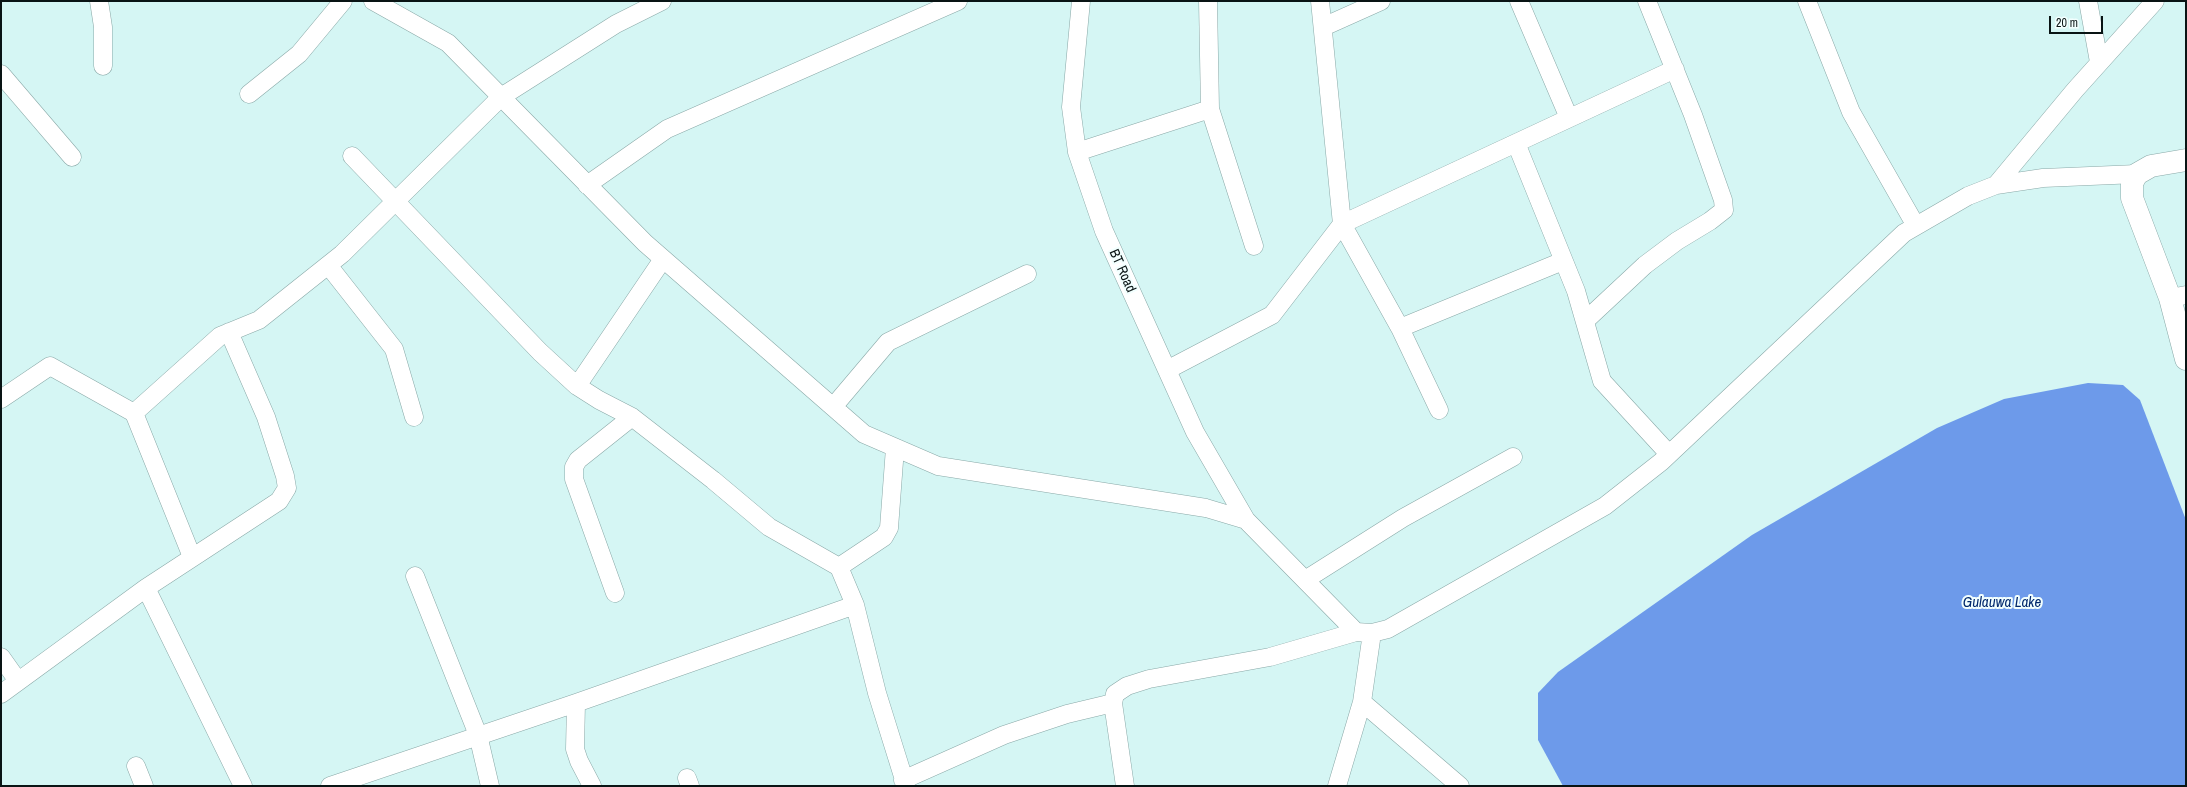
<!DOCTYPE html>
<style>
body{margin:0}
#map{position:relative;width:2187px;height:787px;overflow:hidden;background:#d5f6f4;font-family:"Archivo Narrow",sans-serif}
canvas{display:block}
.frame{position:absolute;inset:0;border:2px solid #091414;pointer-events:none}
.scale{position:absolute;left:2049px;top:16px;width:54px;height:18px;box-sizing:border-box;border:2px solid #091414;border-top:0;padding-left:5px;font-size:12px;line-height:14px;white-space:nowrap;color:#091414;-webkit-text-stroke:3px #f2fffe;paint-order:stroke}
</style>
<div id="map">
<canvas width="2187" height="787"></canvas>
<div class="frame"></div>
<div class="scale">20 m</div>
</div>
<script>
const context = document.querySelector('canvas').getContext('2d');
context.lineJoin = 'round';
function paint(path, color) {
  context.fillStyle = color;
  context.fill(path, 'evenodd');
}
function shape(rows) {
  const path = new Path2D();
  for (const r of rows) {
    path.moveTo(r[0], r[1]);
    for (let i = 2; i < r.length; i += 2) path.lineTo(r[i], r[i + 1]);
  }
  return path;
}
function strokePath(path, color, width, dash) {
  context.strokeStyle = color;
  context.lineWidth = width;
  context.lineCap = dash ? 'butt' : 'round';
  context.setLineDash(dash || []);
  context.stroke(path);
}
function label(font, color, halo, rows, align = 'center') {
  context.font = font + ' "Archivo Narrow",sans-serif';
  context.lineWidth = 4;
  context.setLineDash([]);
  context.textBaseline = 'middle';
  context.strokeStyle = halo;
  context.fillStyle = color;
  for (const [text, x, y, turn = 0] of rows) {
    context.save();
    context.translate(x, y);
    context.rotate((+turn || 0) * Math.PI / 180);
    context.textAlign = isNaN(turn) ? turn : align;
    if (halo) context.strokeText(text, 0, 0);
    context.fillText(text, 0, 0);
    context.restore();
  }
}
const water = shape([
 [2088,383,2123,385,2140,400,2186,520,2186,786,1563,786,1538,740,1538,693,1558,672,1752,535,1937,428,2004,399]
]);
const street = shape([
 [99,1,103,27,103,66],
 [373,1,448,43,645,243,864,434,938,466,1206,508,1246,520,1356,632,1372,633,1388,629,1605,506,1661,462,1904,233,1968,196,1996,185,2043,178,2137,174],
 [1081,1,1071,107,1077,152,1104,231,1195,432,1246,520],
 [1208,1,1210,109,1254,246],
 [1320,1,1342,224,1400,328,1439,410],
 [1519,1,1569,118],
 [1807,1,1851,112,1916,226],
 [2088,1,2099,62],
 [1323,27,1381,1],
 [1,74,72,157],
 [249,94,299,54,343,1],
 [1516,143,1576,291,1602,381,1669,454],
 [1077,152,1210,109],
 [352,156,540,352,577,386,599,400,632,417,713,480,769,527,839,567,855,605,877,693,906,786],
 [587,185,667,129,958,1],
 [1996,185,2075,90,2155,1],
 [328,265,394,349,414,417],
 [2170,298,2186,295],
 [1585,321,1645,265,1677,241,1710,221,1724,210,1723,200,1693,115,1647,1],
 [1400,328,1563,261],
 [1167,370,1272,315,1342,224,1675,69],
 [577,386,663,259],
 [1,399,50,366,134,413,220,336,259,320,342,254,501,97,616,24,662,1],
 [833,407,888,342,1027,274],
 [134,413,192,557],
 [839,567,884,537,889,528,895,448],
 [415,576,478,735,490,786],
 [1305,580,1403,518,1513,457],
 [146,588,243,786],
 [615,593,574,479,574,467,578,460,632,417],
 [1,657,18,681],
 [1,694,146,588,279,501,287,488,285,476,266,417,229,332],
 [1362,702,1460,786],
 [576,703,575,749,579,761,592,786],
 [136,766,144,786],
 [687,778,690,786],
 [903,780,1004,735,1067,714,1113,703],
 [330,786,576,703,855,605],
 [1125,786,1113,703,1115,694,1127,686,1149,679,1270,657,1356,632],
 [1337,786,1362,702,1372,633]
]);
const primary = shape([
 [2186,160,2151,166,2137,174,2132,183,2132,198,2170,298,2186,359]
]);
const streetNames = [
 ["BT Road",1122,271,66]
];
const waterNames = [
 ["Gulauwa Lake",2002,603]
];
paint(water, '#6d9aea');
strokePath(street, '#89a8a7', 19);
strokePath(primary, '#89a8a7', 23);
strokePath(street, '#fff', 18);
strokePath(primary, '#fff', 22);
label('14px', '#091414', '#f2fffe', streetNames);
label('italic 15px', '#02296d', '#f2fffe', waterNames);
</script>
